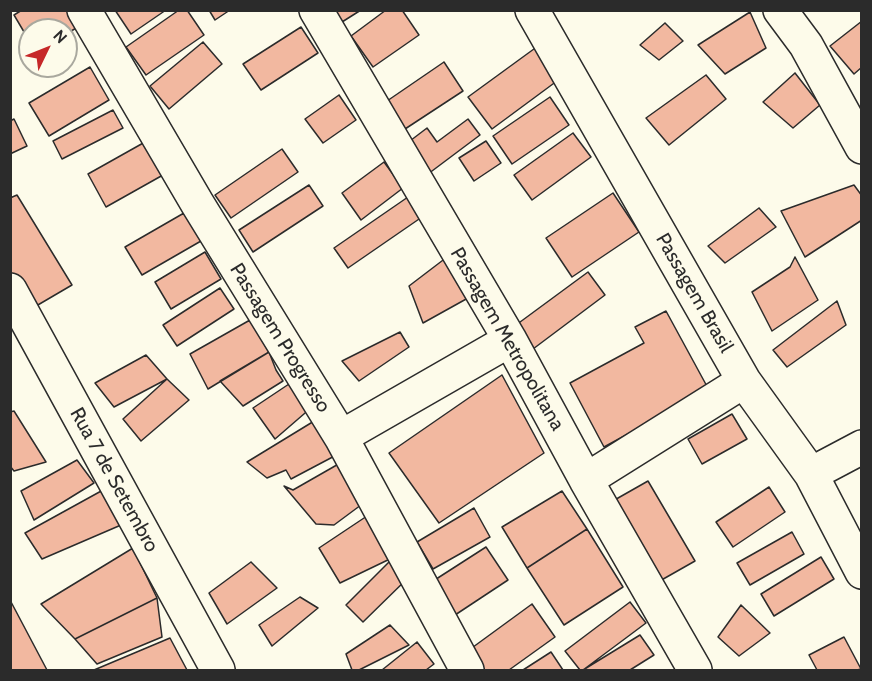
<!DOCTYPE html>
<style>
body{margin:0}
#map{position:relative;width:872px;height:681px;overflow:hidden;background:#fdfbea;font-family:Cabin,sans-serif}
canvas{display:block}
.frame{position:absolute;inset:0;border:12px solid #2b2b2b;pointer-events:none}
.north{position:absolute;left:18px;top:18px;width:60px;height:60px;box-sizing:border-box;background:#fdfbea;border:2px solid #a9a89e;border-radius:50%;rotate:47deg;font-size:16px;font-weight:700;line-height:24px;text-align:center;color:#2b2b2b}
.north::after{content:'';display:block;margin:auto;width:21px;height:27px;background:#c62828;clip-path:polygon(50% 0,100% 100%,50% 72%,0 100%)}
</style>
<div id="map">
<canvas width="872" height="681"></canvas>
<div class="frame"></div>
<div class="north">N</div>
</div>
<script>
const context = document.querySelector('canvas').getContext('2d');
context.lineJoin = 'round';
function paint(path, color) {
  context.fillStyle = color;
  context.fill(path, 'evenodd');
}
function shape(rows) {
  const path = new Path2D();
  for (const r of rows) {
    path.moveTo(r[0], r[1]);
    for (let i = 2; i < r.length; i += 2) path.lineTo(r[i], r[i + 1]);
  }
  return path;
}
function strokePath(path, color, width, dash) {
  context.strokeStyle = color;
  context.lineWidth = width;
  context.lineCap = dash ? 'butt' : 'round';
  context.setLineDash(dash || []);
  context.stroke(path);
}
function label(font, color, halo, rows, align = 'center') {
  context.font = font + ' Cabin,sans-serif';
  context.lineWidth = 4.5;
  context.setLineDash([]);
  context.textBaseline = 'middle';
  context.strokeStyle = halo;
  context.fillStyle = color;
  for (const [text, x, y, turn = 0] of rows) {
    context.save();
    context.translate(x, y);
    context.rotate((+turn || 0) * Math.PI / 180);
    context.textAlign = isNaN(turn) ? turn : align;
    if (halo) context.strokeText(text, 0, 0);
    context.fillText(text, 0, 0);
    context.restore();
  }
}
const building = shape([
 [22,10,69,10,78,27,66,34,66,30,30,30,30,42,14,15,22,10],
 [115,10,166,10,131,34,115,10],
 [179,10,187,10,204,35,146,75,126,47,179,10],
 [209,10,230,10,215,20,209,10],
 [335,10,361,10,342,22,335,10],
 [386,10,402,10,419,35,373,67,351,36,386,10],
 [750,12,766,48,725,74,698,45,750,12],
 [862,21,862,67,854,74,830,46,862,21],
 [665,23,683,41,659,60,640,45,665,23],
 [301,27,318,53,261,90,243,64,301,27],
 [203,42,222,64,169,109,150,86,203,42],
 [538,46,561,78,492,129,468,97,538,46],
 [444,62,463,91,405,129,387,101,444,62],
 [90,67,109,100,49,136,29,103,90,67],
 [795,73,820,105,793,128,763,102,795,73],
 [706,75,726,99,669,145,646,118,706,75],
 [339,95,356,120,323,143,305,119,339,95],
 [550,97,569,125,512,164,493,136,550,97],
 [113,110,123,128,62,159,53,141,113,110],
 [14,119,27,146,10,154,10,121,14,119],
 [468,119,480,135,424,177,402,147,427,128,437,142,468,119],
 [573,133,591,157,532,200,514,175,573,133],
 [486,141,501,163,474,181,459,158,486,141],
 [145,142,163,175,106,207,88,174,145,142],
 [282,149,298,172,231,218,215,195,282,149],
 [384,162,403,188,361,220,342,193,384,162],
 [309,185,323,206,253,252,239,230,309,185],
 [854,185,862,196,862,220,805,257,781,211,854,185],
 [613,193,639,232,572,277,546,238,613,193],
 [17,195,72,285,31,309,10,275,10,198,17,195],
 [408,197,422,217,348,268,334,248,408,197],
 [759,208,776,227,725,263,708,246,759,208],
 [184,213,201,241,142,275,125,247,184,213],
 [205,252,221,279,171,309,155,282,205,252],
 [451,254,477,293,423,323,409,286,451,254],
 [795,257,818,300,772,331,752,292,790,267,795,257],
 [588,272,605,295,533,349,516,325,588,272],
 [220,288,234,309,177,346,163,325,220,288],
 [837,301,846,325,787,367,773,350,837,301],
 [666,311,709,390,604,447,570,383,644,343,635,327,666,311],
 [250,320,269,352,208,389,190,354,250,320],
 [400,332,409,347,359,381,342,361,400,332],
 [269,352,276,370,283,381,243,406,220,381,269,352],
 [146,355,167,379,114,407,95,383,146,355],
 [502,375,544,453,439,523,389,453,502,375],
 [301,376,312,407,275,439,253,408,301,376],
 [167,379,189,400,141,441,123,419,167,379],
 [14,411,46,462,14,471,10,466,10,412,14,411],
 [732,414,747,439,702,464,688,439,732,414],
 [324,415,344,451,291,479,286,470,267,478,247,462,324,415],
 [77,460,94,483,34,520,21,491,77,460],
 [342,462,365,502,334,525,316,524,284,486,293,490,342,462],
 [648,481,695,561,658,582,611,502,648,481],
 [769,487,785,512,733,547,716,522,769,487],
 [103,490,128,522,42,559,25,533,103,490],
 [562,491,587,529,527,568,502,527,562,491],
 [474,508,490,537,433,569,417,542,474,508],
 [373,512,394,557,340,583,319,548,373,512],
 [587,529,623,587,564,625,527,568,587,529],
 [792,532,804,554,750,585,737,563,792,532],
 [486,547,508,580,452,617,430,583,486,547],
 [133,548,157,598,75,639,41,604,133,548],
 [394,557,411,575,363,622,346,605,394,557],
 [821,557,834,579,774,616,761,594,821,557],
 [251,562,277,588,227,624,209,593,251,562],
 [300,597,318,608,272,646,259,625,300,597],
 [157,598,162,637,97,664,75,639,157,598],
 [10,600,47,670,10,670,10,600],
 [630,602,646,623,583,670,580,670,565,651,630,602],
 [532,604,555,637,509,670,485,670,469,650,532,604],
 [741,605,770,633,739,656,718,637,741,605],
 [390,625,409,645,359,670,352,670,346,654,390,625],
 [640,635,654,655,630,670,583,670,640,635],
 [844,637,861,669,857,670,817,670,809,655,844,637],
 [170,638,187,670,94,670,170,638],
 [417,642,434,664,426,670,382,670,417,642],
 [551,652,563,670,523,670,551,652]
]);
const minor = shape([
 [84,10,197,203,341,437,467,670],
 [316,10,510,340,586,480,695,670],
 [532,10,744,381,811,474,862,572],
 [780,10,806,45,862,147],
 [10,290,218,670],
 [341,437,510,340],
 [811,474,862,447],
 [586,480,744,381]
]);
const streetNames = [
 ["Passagem Brasil",694,293,60],
 ["Passagem Progresso",280,338,58],
 ["Passagem Metropolitana",507,339,60],
 ["Rua 7 de Setembro",114,480,61]
];
paint(building, '#f2b8a0');
strokePath(building, '#2b2b2b', 1.5);
strokePath(minor, '#2b2b2b', 36);
strokePath(minor, '#fdfbea', 33);
label('20px', '#2b2b2b', '#fdfbea', streetNames);
</script>
